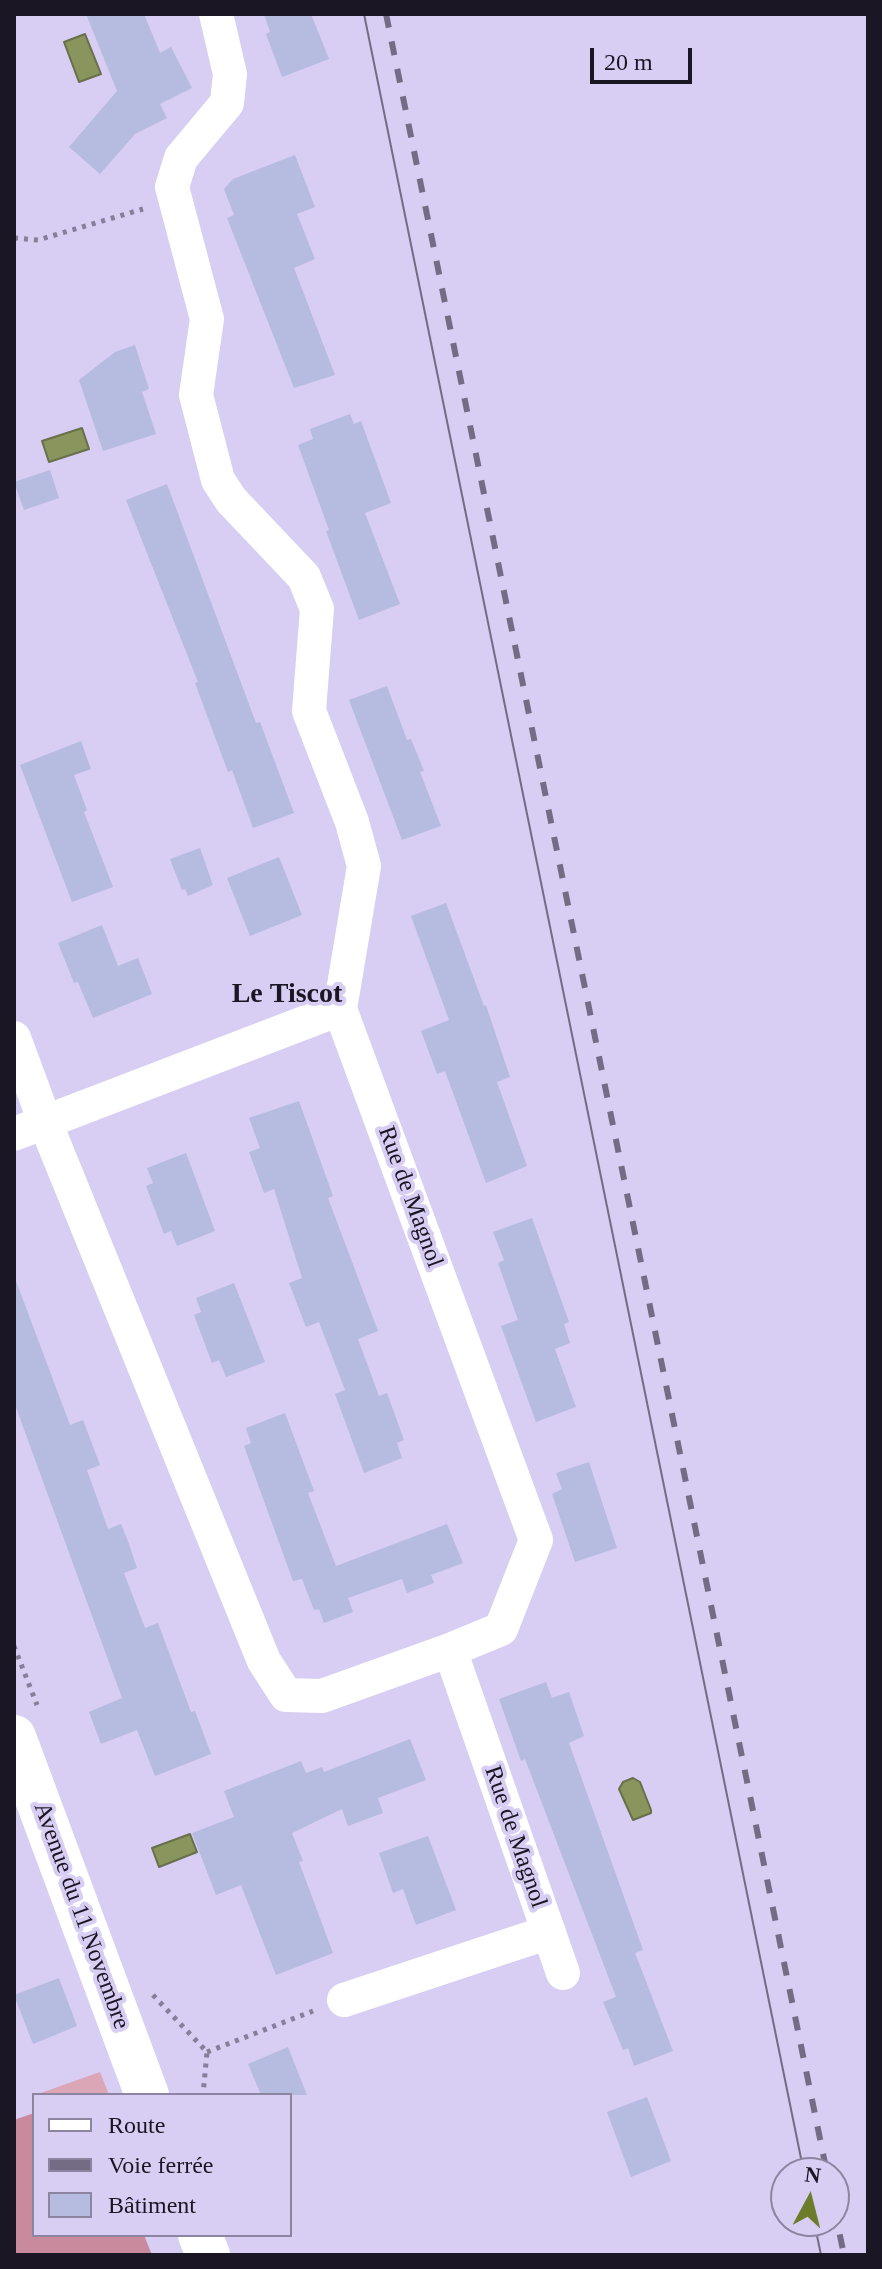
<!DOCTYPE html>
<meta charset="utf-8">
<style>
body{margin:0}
#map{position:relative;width:882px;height:2269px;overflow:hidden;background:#d8cdf2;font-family:"Times New Roman",serif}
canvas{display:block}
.frame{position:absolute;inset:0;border:16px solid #1b1624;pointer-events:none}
.legend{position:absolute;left:32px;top:2093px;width:260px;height:144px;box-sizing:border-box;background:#d8cdf2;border:2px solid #8c84a0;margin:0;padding:10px 14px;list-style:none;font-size:24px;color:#1b1624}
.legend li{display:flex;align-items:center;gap:16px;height:40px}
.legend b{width:40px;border:2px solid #8c84a0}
.north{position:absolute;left:770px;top:2157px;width:80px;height:80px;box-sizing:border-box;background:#d8cdf2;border:2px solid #8c84a0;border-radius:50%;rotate:7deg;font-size:22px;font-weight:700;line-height:32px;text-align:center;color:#1b1624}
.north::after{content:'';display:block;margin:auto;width:28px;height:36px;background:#6d7c2a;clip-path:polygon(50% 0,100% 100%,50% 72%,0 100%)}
.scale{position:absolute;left:590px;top:48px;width:102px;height:36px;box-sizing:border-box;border:4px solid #1b1624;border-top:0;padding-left:10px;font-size:24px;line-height:28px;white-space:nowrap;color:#1b1624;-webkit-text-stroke:6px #d8cdf2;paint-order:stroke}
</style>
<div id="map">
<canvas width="882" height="2269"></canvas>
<div class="frame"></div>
<ul class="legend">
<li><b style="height:10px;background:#fff"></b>Route</li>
<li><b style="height:10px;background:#746c85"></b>Voie ferrée</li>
<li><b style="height:22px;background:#b6bbe0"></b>Bâtiment</li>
</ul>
<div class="north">N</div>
<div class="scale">20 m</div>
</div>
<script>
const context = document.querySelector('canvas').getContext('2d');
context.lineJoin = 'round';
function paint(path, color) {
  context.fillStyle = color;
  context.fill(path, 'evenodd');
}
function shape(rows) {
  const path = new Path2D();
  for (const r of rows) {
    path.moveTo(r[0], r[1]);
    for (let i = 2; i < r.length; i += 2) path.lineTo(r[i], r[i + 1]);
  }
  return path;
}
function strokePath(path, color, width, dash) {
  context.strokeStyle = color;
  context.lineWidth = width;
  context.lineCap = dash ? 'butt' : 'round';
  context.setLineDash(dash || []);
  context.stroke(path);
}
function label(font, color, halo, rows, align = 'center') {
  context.font = font + ' "Times New Roman",serif';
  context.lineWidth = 8;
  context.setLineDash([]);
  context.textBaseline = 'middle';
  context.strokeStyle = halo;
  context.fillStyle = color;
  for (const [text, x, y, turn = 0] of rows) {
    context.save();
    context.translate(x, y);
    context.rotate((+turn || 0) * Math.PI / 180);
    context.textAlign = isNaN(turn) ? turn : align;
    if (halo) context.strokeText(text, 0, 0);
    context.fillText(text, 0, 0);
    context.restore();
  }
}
const green = shape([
 [100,2072,109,2095,35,2095]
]);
const forest = shape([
 [34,2113,34,2235,144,2235,152,2255,14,2255,14,2120]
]);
const water = shape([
 [85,34,101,74,79,82,64,42,85,34],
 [82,428,89,449,49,462,42,441,82,428],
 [633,1778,640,1782,651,1810,651,1813,633,1820,619,1789,623,1782,633,1778],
 [190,1834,197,1852,159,1867,152,1848,190,1834]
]);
const building = shape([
 [86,14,144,14,160,53,171,47,192,88,160,104,167,118,135,134,100,174,69,147,117,91],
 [264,14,311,14,329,59,282,77,266,34,270,32],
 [295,155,315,207,297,214,315,259,294,268,335,375,294,388,227,218,234,215,224,189,233,179],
 [135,345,149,389,142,392,156,434,103,451,79,380,115,352],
 [350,414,354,424,361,421,391,503,365,513,400,604,359,620,326,531,329,530,298,445,313,439,310,429],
 [50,470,59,498,24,510,14,482],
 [167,484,256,723,260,722,294,813,253,828,232,770,228,772,195,683,198,682,126,500],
 [387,686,407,740,411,739,424,771,420,772,441,826,402,840,349,700],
 [81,741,91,769,74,775,87,810,84,812,113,887,72,902,20,765],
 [200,848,213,885,188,896,185,889,182,890,170,859],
 [279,857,302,915,250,936,227,878],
 [446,903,484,1006,486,1005,510,1077,497,1082,527,1166,486,1183,445,1071,437,1074,421,1031,449,1020,411,916],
 [102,925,118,966,138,958,152,994,93,1018,78,982,74,983,58,943],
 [299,1101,333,1196,328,1198,378,1331,358,1339,379,1396,387,1393,404,1440,397,1443,402,1458,364,1473,335,1394,345,1390,319,1322,306,1327,289,1283,302,1278,274,1189,264,1193,249,1152,260,1148,249,1118],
 [186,1153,215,1231,177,1246,171,1231,164,1234,146,1186,153,1183,147,1168],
 [532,1218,569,1322,564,1324,570,1343,555,1349,576,1407,536,1422,501,1326,518,1320,498,1263,504,1260,493,1232],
 [14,1281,16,1281,70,1425,83,1420,100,1465,87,1470,108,1529,121,1524,129,1544,137,1568,124,1573,145,1628,158,1623,191,1712,195,1711,211,1754,155,1776,137,1730,101,1744,89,1712,122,1698,14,1402],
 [234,1283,265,1362,226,1377,219,1360,212,1363,194,1315,201,1312,196,1298],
 [285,1413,314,1491,308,1493,336,1566,447,1524,463,1563,431,1575,434,1583,407,1593,402,1579,348,1598,353,1612,324,1623,319,1609,314,1610,302,1579,293,1581,244,1446,251,1443,246,1428],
 [589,1462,617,1548,575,1562,552,1494,562,1489,556,1473],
 [546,1682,552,1698,569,1692,584,1736,569,1743,643,1950,635,1953,673,2051,634,2066,628,2048,623,2050,603,2002,616,1997,525,1759,521,1761,499,1699],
 [410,1739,426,1780,378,1798,383,1813,348,1826,342,1809,292,1833,303,1861,299,1862,333,1953,276,1975,241,1885,216,1895,192,1833,234,1817,224,1791,301,1761,306,1773,322,1767,324,1772],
 [428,1836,456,1910,416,1925,403,1889,393,1893,379,1853],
 [59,1978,77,2026,33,2044,14,1995],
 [288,2047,307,2095,261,2095,248,2064],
 [647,2097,671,2161,631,2177,607,2112]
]);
const path = shape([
 [14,238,38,240,143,209],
 [14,1646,37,1705],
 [153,1995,207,2052,203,2095],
 [207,2052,313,2011]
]);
const street = shape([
 [216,14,230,74,227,103,181,158,172,187,207,319,196,395,218,480,231,500,304,577,317,609,309,711,352,822,364,866,340,1009],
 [14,1038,45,1122,264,1661,286,1695,322,1696,450,1650,563,1973],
 [14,1134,340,1009,536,1540,501,1629,450,1650],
 [344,2000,549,1932]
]);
const secondary = shape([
 [14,1737,147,2095],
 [200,2235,208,2255]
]);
const tram = shape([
 [364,14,804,2173],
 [814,2221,821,2255]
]);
const rail = shape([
 [386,14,827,2173],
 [834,2207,844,2255]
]);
const streetNames = [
 ["Rue de Magnol",410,1197,70],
 ["Rue de Magnol",515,1837,71],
 ["Avenue du 11 Novembre",81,1916,70]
];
const quarterNames = [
 ["Le Tiscot",287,995]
];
paint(green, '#dba6b6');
paint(forest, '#c98a9e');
paint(water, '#89955c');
strokePath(water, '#686f4b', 2);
paint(building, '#b6bbe0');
strokePath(path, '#877e9a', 5, [4, 6]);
strokePath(street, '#fff', 34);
strokePath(secondary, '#fff', 44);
strokePath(tram, '#746c85', 2);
strokePath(rail, '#746c85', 6, [14, 14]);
label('24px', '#1b1624', '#d8cdf2', streetNames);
label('bold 28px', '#1b1624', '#d8cdf2', quarterNames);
</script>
